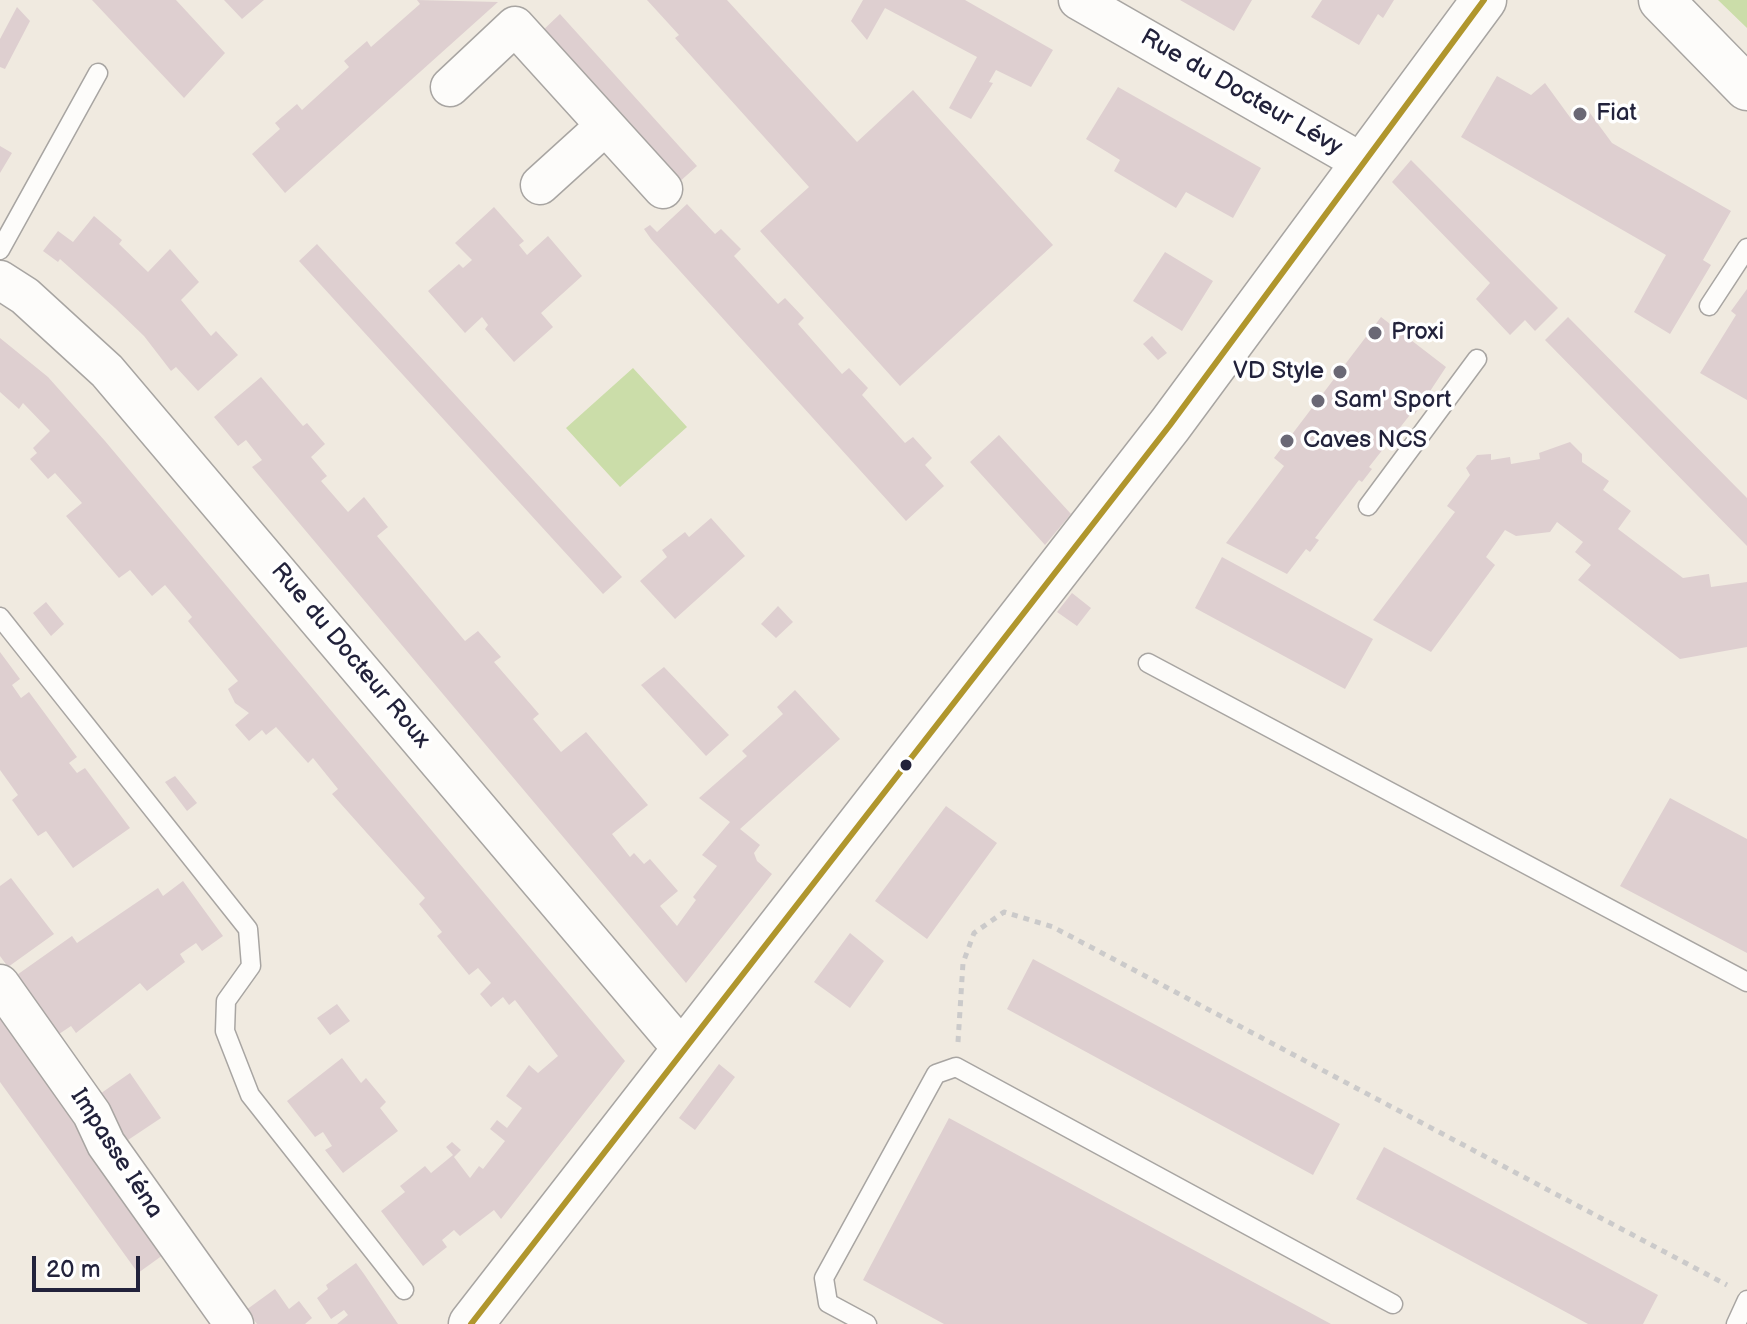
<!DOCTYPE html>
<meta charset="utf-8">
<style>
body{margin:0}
#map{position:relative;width:1747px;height:1324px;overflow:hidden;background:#f0eae0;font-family:"Balsamiq Sans",sans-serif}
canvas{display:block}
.scale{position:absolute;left:32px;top:1256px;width:108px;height:36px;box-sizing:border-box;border:4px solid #22223b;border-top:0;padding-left:10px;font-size:24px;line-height:28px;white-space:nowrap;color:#22223b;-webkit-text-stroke:6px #fff;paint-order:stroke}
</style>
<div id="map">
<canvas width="1747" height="1324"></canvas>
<div class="scale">20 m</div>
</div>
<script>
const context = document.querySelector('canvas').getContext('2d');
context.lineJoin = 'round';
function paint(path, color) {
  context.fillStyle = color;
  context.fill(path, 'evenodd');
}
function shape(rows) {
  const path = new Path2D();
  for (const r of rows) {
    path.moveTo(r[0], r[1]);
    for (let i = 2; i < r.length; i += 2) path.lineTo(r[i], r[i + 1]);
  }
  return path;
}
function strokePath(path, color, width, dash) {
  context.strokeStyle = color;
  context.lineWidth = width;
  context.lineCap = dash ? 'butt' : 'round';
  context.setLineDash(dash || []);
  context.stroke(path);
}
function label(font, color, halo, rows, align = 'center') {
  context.font = font + ' "Balsamiq Sans",sans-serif';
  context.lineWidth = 7;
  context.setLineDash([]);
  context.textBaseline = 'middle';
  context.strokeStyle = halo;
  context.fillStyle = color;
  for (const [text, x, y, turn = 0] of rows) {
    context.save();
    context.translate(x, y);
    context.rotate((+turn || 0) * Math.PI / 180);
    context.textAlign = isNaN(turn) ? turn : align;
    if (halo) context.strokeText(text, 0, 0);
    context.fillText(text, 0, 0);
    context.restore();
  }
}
const green = shape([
 [1718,0,1747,0,1747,28],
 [633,368,687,427,620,487,566,428]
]);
const building = shape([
 [92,0,176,0,225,53,184,98],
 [224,0,264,0,242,19],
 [417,0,498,2,285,193,252,154,280,129,275,123,297,104,302,110,349,67,344,61,367,41,371,47,420,4],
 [647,0,727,0,857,142,913,90,1053,245,900,386,760,231,809,187,675,38,679,35],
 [863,0,965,0,1053,50,1031,87,996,70,989,82,993,83,971,119,949,108,977,57,885,8,867,40,851,21],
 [1180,0,1252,0,1234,31],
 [1322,0,1394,0,1383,18,1378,14,1359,45,1311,17],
 [17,7,30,21,5,69,0,67,0,39],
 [560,14,697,166,676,185,540,33],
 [1497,76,1531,95,1545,83,1572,120,1587,109,1612,143,1731,211,1703,260,1711,265,1670,334,1634,312,1666,255,1461,137],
 [1118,87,1261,168,1233,218,1186,192,1176,208,1114,171,1120,160,1086,139],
 [0,146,12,153,0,173],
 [1411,160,1558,308,1535,331,1525,320,1510,335,1476,299,1490,283,1392,182],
 [687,204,715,234,721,229,741,249,734,256,778,304,785,298,804,318,798,324,842,374,849,368,868,388,862,395,905,443,913,437,932,458,925,465,944,486,906,521,651,239,644,229,650,225,657,232],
 [494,207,524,241,519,245,527,255,548,236,582,276,541,313,553,327,514,362,485,329,488,325,482,317,465,333,428,291,459,264,463,268,472,260,455,243],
 [94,216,122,240,119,244,148,272,170,249,199,282,181,300,211,336,216,331,238,355,198,391,176,367,171,371,144,336,115,308,60,259,58,262,43,251,58,231,73,242],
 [317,244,622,577,603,594,299,261],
 [1165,252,1213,281,1182,331,1133,301],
 [1747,289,1747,400,1700,373,1736,315,1731,311],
 [1381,317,1446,367,1415,414,1413,411,1369,467,1372,469,1362,482,1359,480,1315,538,1319,540,1310,552,1306,549,1287,574,1226,543,1284,466,1274,458],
 [1568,317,1747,498,1747,546,1545,340],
 [1152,336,1167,353,1158,360,1143,344],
 [0,338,48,377,105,441,625,1061,501,1219,494,1210,460,1236,454,1230,442,1240,447,1247,423,1266,381,1211,405,1192,400,1186,425,1166,431,1173,453,1155,446,1147,452,1142,461,1150,454,1157,470,1178,479,1166,483,1169,505,1141,490,1129,497,1120,507,1128,522,1108,506,1096,529,1065,538,1073,558,1056,515,1000,509,1005,503,997,491,1007,480,994,491,983,478,968,469,975,437,936,442,932,419,904,425,898,332,794,338,789,313,758,308,763,276,727,266,735,262,730,249,741,235,725,249,713,235,703,228,689,238,681,188,621,192,617,165,585,152,596,130,570,119,578,66,516,82,503,55,473,48,479,30,459,37,453,33,448,50,431,23,403,19,409,0,392],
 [261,377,303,426,307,423,325,444,311,457,327,476,321,481,348,512,364,497,388,527,377,536,465,641,478,631,501,657,494,662,539,714,533,719,561,752,586,732,648,805,612,834,630,857,634,853,644,864,650,859,678,891,660,906,677,926,696,900,693,897,717,866,702,855,730,822,699,798,747,756,742,751,783,714,777,707,795,690,840,739,740,829,760,845,754,853,757,861,772,874,686,983,252,467,262,460,246,440,238,446,214,417],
 [999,435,1071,514,1045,545,970,462],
 [1570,442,1582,454,1582,462,1609,481,1603,490,1631,511,1618,529,1683,578,1709,574,1711,587,1747,582,1747,647,1680,659,1578,580,1591,565,1575,552,1583,542,1557,522,1550,532,1516,536,1505,530,1486,557,1495,565,1431,652,1373,620,1455,512,1447,506,1470,475,1466,468,1477,455,1491,454,1491,460,1510,457,1511,464,1540,459,1539,453],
 [711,518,745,556,675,619,640,581,667,557,662,550,685,532,689,537],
 [1222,557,1373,639,1345,689,1195,608],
 [1072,593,1091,608,1077,626,1057,612],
 [46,602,64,624,51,636,33,613],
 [778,606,793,622,776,638,761,624],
 [0,652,20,679,12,685,21,698,29,692,77,757,69,763,77,773,85,768,130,828,73,868,46,831,38,836,12,800,18,795,0,770],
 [664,667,729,735,706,756,641,685],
 [175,776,197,803,187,811,165,782],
 [1670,798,1747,839,1747,953,1620,886],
 [946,806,997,843,927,939,875,901],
 [11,878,54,934,8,967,0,956,0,886],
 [183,881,223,936,202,951,196,943,180,954,185,962,147,991,140,983,76,1033,71,1026,56,1036,14,977,72,936,77,943,158,888,163,896],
 [850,933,884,961,850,1008,814,982],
 [1033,959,1340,1124,1313,1175,1007,1009],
 [337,1004,350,1021,330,1035,317,1018],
 [0,1010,163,1255,138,1273,0,1082],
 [342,1058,361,1083,366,1078,386,1102,380,1108,398,1131,343,1173,325,1150,332,1146,323,1132,315,1137,287,1101],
 [719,1064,735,1077,695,1130,679,1118],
 [130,1073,161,1118,128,1140,97,1096],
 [949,1118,1331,1324,944,1324,863,1280],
 [1384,1147,1658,1295,1643,1324,1588,1324,1356,1199],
 [356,1263,364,1274,398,1324,337,1324,348,1315,344,1310,331,1319,317,1298,328,1289,326,1285],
 [275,1289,289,1309,299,1301,312,1318,305,1324,257,1324,246,1310]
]);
const path = shape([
 [958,1042,963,963,974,933,1004,912,1053,927,1727,1285]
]);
const service = shape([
 [0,250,98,73],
 [1709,306,1747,248],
 [1368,506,1477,359],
 [0,617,248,929,251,966,226,1001,225,1031,250,1095,404,1290],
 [1148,663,1747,982],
 [867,1324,828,1303,824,1278,936,1074,956,1067,1393,1304],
 [1736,1324,1747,1300]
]);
const minor = shape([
 [1078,0,1361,162],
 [450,87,515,26,663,189],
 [540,185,605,126],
 [0,280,25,296,107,371,683,1050],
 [0,984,92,1114,106,1144,234,1324]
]);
const tertiary = shape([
 [471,1324,1170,425,1484,0]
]);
const secondary = shape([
 [1661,0,1747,88]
]);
const bus1 = shape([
 [471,1324,1170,425,1484,0]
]);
const markers = [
 [1580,114,8,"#6a6875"],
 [1375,333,8,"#6a6875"],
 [1340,372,8,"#6a6875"],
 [1318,401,8,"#6a6875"],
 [1287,441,8,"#6a6875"],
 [906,765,7,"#22223b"]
];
const streetNames = [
 ["Rue du Docteur Lévy",1241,93,30],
 ["Rue du Docteur Roux",350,656,50],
 ["Impasse Iéna",116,1154,57]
];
const poiNames = [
 ["Fiat",1596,114],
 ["Proxi",1391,333],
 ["VD Style",1324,372,"right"],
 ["Sam' Sport",1334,401],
 ["Caves NCS",1303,441]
];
paint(green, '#cbdda9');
paint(building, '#decfd0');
strokePath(service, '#a8a5a2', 21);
strokePath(minor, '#a8a5a2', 41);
strokePath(tertiary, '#a8a5a2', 47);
strokePath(secondary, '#a8a5a2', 47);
strokePath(path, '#cbcaca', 5, [6, 6]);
strokePath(service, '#fdfcfa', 18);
strokePath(minor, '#fdfcfa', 38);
strokePath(tertiary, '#fdfcfa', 44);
strokePath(secondary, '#fdfcfa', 44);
strokePath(bus1, '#b0962d', 6);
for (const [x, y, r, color] of markers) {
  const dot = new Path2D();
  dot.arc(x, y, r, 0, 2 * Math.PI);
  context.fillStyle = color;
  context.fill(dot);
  strokePath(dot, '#fff', 3);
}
label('24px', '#22223b', '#fff', streetNames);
label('24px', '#22223b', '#fff', poiNames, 'left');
</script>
